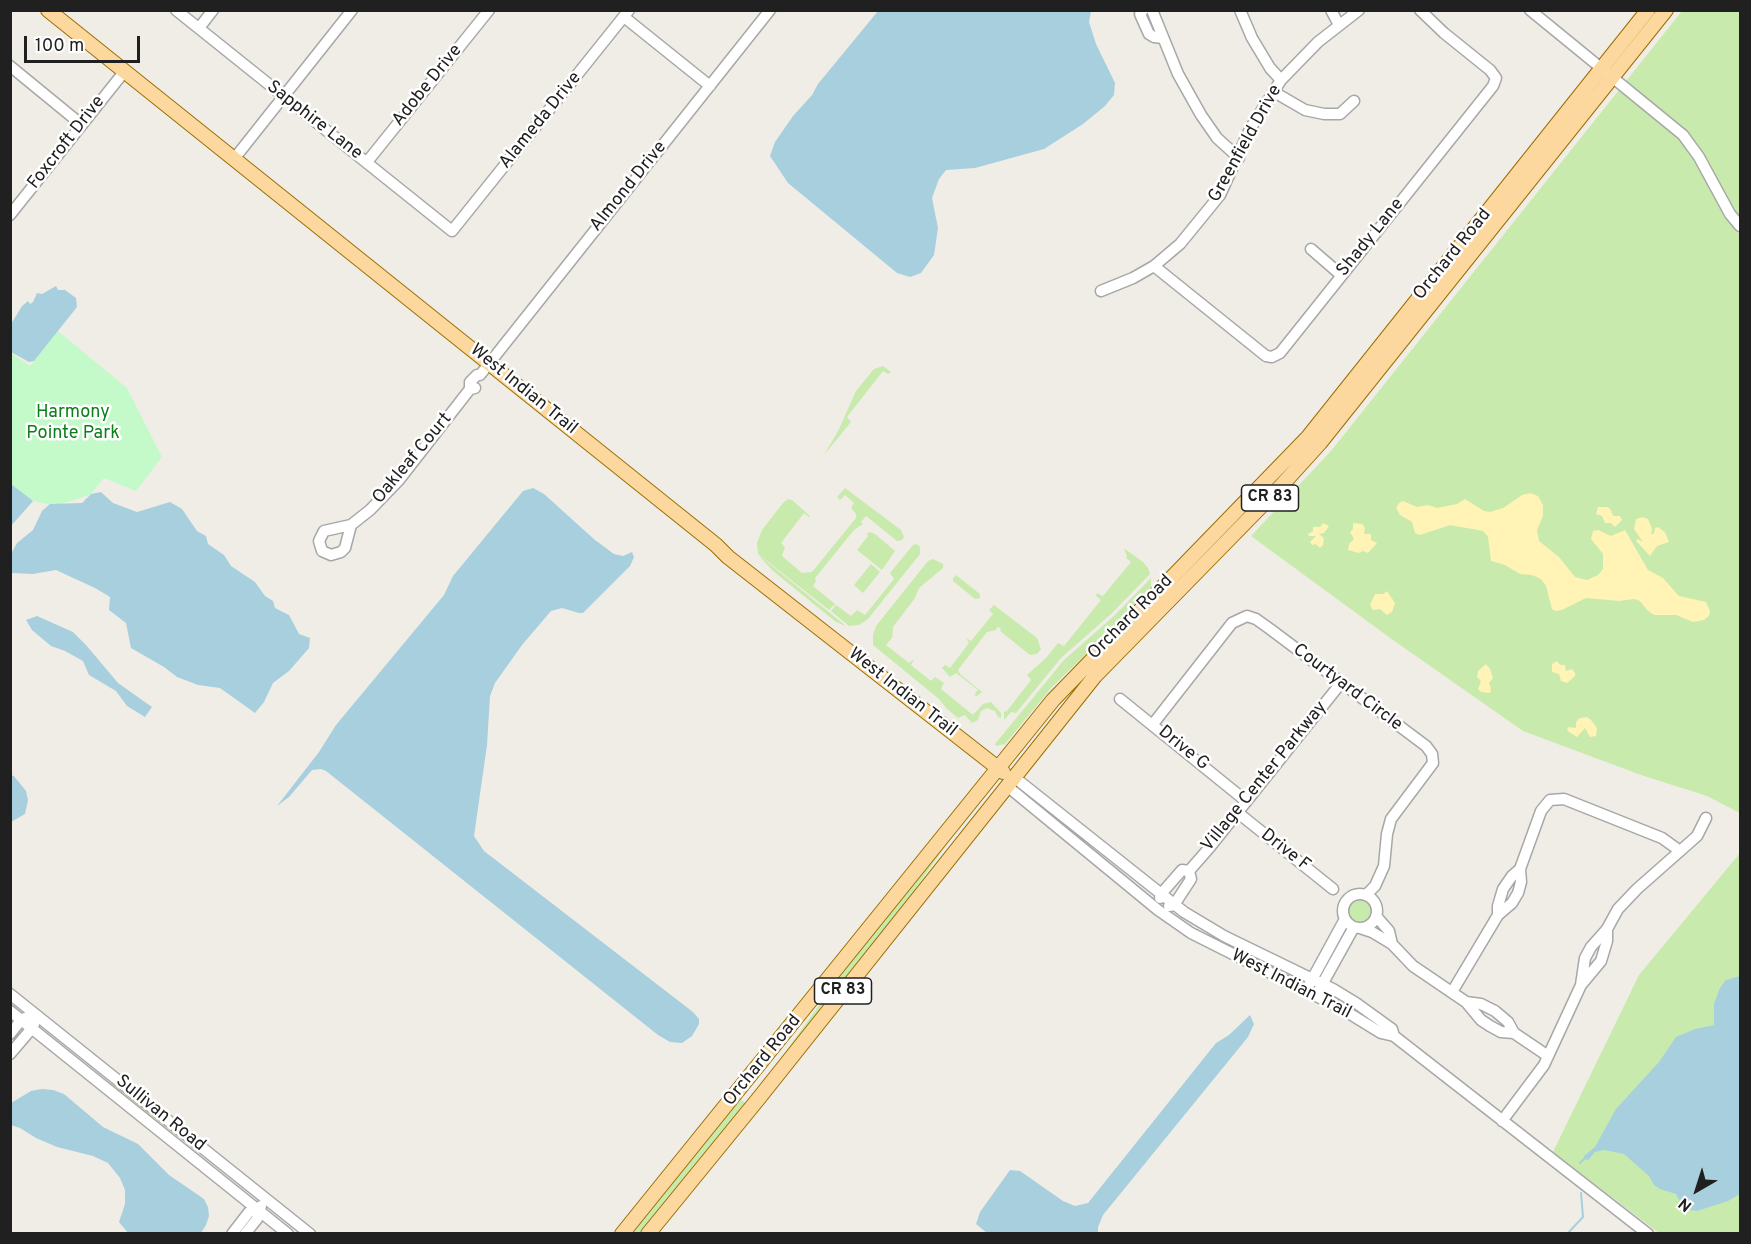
<!DOCTYPE html>
<style>
body{margin:0}
#map{position:relative;width:1751px;height:1244px;overflow:hidden;background:#f0ede6;font-family:Overpass,sans-serif}
canvas{display:block}
.frame{position:absolute;inset:0;border:12px solid #202020;pointer-events:none}
.north{position:absolute;left:1667px;top:1160px;width:60px;height:60px;-webkit-text-stroke:4px #fff;paint-order:stroke;rotate:219deg;font-size:16px;font-weight:700;line-height:24px;text-align:center;color:#202020}
.north::after{content:'';display:block;margin:auto;width:21px;height:27px;background:#202020;clip-path:polygon(50% 0,100% 100%,50% 72%,0 100%)}
.scale{position:absolute;left:24px;top:36px;width:116px;height:27px;box-sizing:border-box;border:3px solid #202020;border-top:0;padding-left:8px;font-size:18px;line-height:21px;white-space:nowrap;color:#202020;-webkit-text-stroke:4px #fff;paint-order:stroke}
</style>
<div id="map">
<canvas width="1751" height="1244"></canvas>
<div class="frame"></div>
<div class="north">N</div>
<div class="scale">100 m</div>
</div>
<script>
const context = document.querySelector('canvas').getContext('2d');
context.lineJoin = 'round';
function paint(path, color) {
  context.fillStyle = color;
  context.fill(path, 'evenodd');
}
function shape(rows) {
  const path = new Path2D();
  for (const r of rows) {
    if (r.length === 3) {
      path.moveTo(r[0] + r[2], r[1]);
      path.arc(r[0], r[1], r[2], 0, 2 * Math.PI);
      continue;
    }
    path.moveTo(r[0], r[1]);
    for (let i = 2; i < r.length; i += 2) path.lineTo(r[i], r[i + 1]);
  }
  return path;
}
function strokePath(path, color, width, dash) {
  context.strokeStyle = color;
  context.lineWidth = width;
  context.lineCap = dash ? 'butt' : 'round';
  context.setLineDash(dash || []);
  context.stroke(path);
}
function label(font, color, halo, rows, align = 'center') {
  context.font = font + ' Overpass,sans-serif';
  context.lineWidth = 5;
  context.setLineDash([]);
  context.textBaseline = 'middle';
  context.strokeStyle = halo;
  context.fillStyle = color;
  for (const [text, x, y, turn = 0] of rows) {
    context.save();
    context.translate(x, y);
    context.rotate((+turn || 0) * Math.PI / 180);
    context.textAlign = isNaN(turn) ? turn : align;
    if (halo) context.strokeText(text, 0, 0);
    context.fillText(text, 0, 0);
    context.restore();
  }
}
const grass = shape([
 [1682,11,1740,11,1740,813,1707,796,1641,775,1523,731,1393,640,1251,536,1331,451],
 [883,366,891,372,888,374,883,371,847,417,851,422,824,455,838,431,856,391,874,369],
 [845,488,901,530,904,537,902,540,897,541,866,516,861,522,863,524,854,530,815,578,816,581,813,586,835,604,829,610,758,554,757,543,762,530,783,503,788,499,792,500,810,516,809,517,804,513,781,543,785,547,782,556,802,573,812,572,856,518,856,514,851,508,854,503,845,495,840,500,837,497],
 [870,532,875,534,895,551,882,570,857,550,868,536,867,533],
 [917,544,920,547,920,554,868,619,859,625,849,626,831,611,836,605,851,616,857,610,865,615,894,579,890,573,913,545],
 [1124,549,1125,549,1143,562,1148,568,1150,574,1111,614,1061,658,1016,713,1011,712,1004,720,1004,711,1006,712,1031,680,1027,675,1046,658,1058,643,1064,646,1101,600,1096,596,1097,593,1103,596,1131,562,1126,558,1127,556],
 [759,556,761,557,846,626,836,622,773,571],
 [933,559,943,564,943,568,919,588,915,598,893,627,892,638,886,645,909,663,914,659,911,665,931,681,935,677,944,683,941,689,973,715,983,704,991,702,1001,713,1001,718,998,717,995,711,987,708,981,711,978,720,972,723,965,715,958,718,947,709,939,699,873,645,873,635,876,626,928,561],
 [871,564,880,572,863,593,854,585],
 [956,575,980,594,980,598,975,599,953,581,953,578],
 [1151,578,1151,586,1147,594,1052,687,1005,744,996,746,995,744,1064,660,1115,615],
 [994,605,1037,638,1041,649,1037,654,1030,655,1000,631,1001,628,997,627,996,630,987,632,958,670,960,674,982,692,977,696,974,695,978,690,956,673,950,677,942,668,945,665,950,668,969,643,966,638,971,641,993,614,989,610],
 [972,809,888,927,783,1059,781,1058,869,936],
 [1740,853,1740,1233,1659,1233,1553,1152,1639,975],
 [1360,911,11],
 [111,1082,157,1116,194,1145,192,1147,162,1125,109,1084],
 [742,1100,746,1104,642,1233,630,1234,729,1109]
]);
const sand = shape([
 [1530,493,1538,496,1543,505,1543,516,1537,530,1539,541,1559,557,1575,577,1587,580,1598,575,1603,569,1603,554,1591,539,1593,531,1598,530,1611,536,1625,530,1648,570,1663,578,1679,596,1706,602,1710,611,1709,616,1704,620,1693,622,1676,615,1654,615,1647,610,1640,601,1634,599,1619,601,1586,598,1562,610,1555,611,1552,609,1546,586,1541,579,1532,575,1520,574,1505,565,1491,561,1488,537,1483,531,1450,525,1420,535,1415,533,1412,522,1400,515,1396,508,1399,503,1403,501,1417,507,1428,505,1437,508,1457,504,1465,499,1484,511,1490,512,1503,508,1522,495],
 [1598,507,1608,507,1611,510,1613,516,1620,516,1622,520,1615,527,1611,523,1605,523,1602,516,1596,514],
 [1643,517,1648,519,1652,529,1651,534,1654,534,1655,528,1658,527,1665,532,1669,542,1657,546,1650,556,1636,541,1638,539,1643,542,1634,529,1636,519],
 [1323,523,1329,526,1324,533,1319,534,1324,538,1323,545,1320,548,1316,544,1312,545,1310,542,1316,536,1309,536,1308,534,1313,531,1313,527,1320,527],
 [1353,523,1362,524,1365,528,1364,534,1371,534,1371,540,1377,543,1368,553,1363,551,1359,553,1348,550,1349,544,1354,539,1350,532,1353,529],
 [1387,591,1395,603,1392,612,1387,615,1380,609,1373,610,1370,605,1375,594,1383,594],
 [1557,661,1560,665,1565,665,1566,671,1572,669,1575,673,1575,676,1567,683,1561,681,1559,674,1552,672,1552,664],
 [1486,664,1490,669,1493,678,1489,683,1491,688,1490,693,1481,692,1478,689,1481,681,1477,677,1478,671],
 [1587,717,1591,720,1597,728,1596,736,1590,737,1585,728,1577,737,1569,732,1567,729,1569,727,1576,728,1576,722,1580,718]
]);
const park = shape([
 [58,331,127,388,162,457,136,491,104,478,91,494,56,506,29,500,11,484,10,352,30,366]
]);
const water = shape([
 [878,11,1091,11,1089,22,1096,44,1115,83,1114,95,1105,106,1083,124,1044,149,975,168,946,170,939,179,932,198,938,228,934,255,921,273,910,277,897,273,788,183,770,156,775,142,793,116,812,95,818,84],
 [56,286,58,290,65,290,76,298,77,307,34,361,29,362,11,352,11,324,22,306,28,301,30,304,33,302,37,293,42,294],
 [11,484,33,501,11,526],
 [533,488,544,494,595,540,614,554,623,556,632,552,634,557,630,566,583,613,579,613,562,608,551,611,522,645,495,683,490,696,487,745,474,836,484,851,693,1012,699,1019,699,1024,692,1036,682,1043,670,1042,658,1035,326,771,321,769,312,770,289,797,277,806,319,752,336,725,444,595,453,576,523,491],
 [101,492,113,503,137,512,170,502,182,509,197,531,206,536,208,544,224,555,231,566,255,582,265,596,273,601,275,608,289,615,299,634,310,638,309,648,289,671,273,683,264,702,255,713,220,688,198,685,177,677,164,667,131,648,126,623,109,610,110,597,95,588,56,570,33,574,11,573,11,554,17,543,33,530,42,511,50,504,82,503,91,494],
 [37,616,73,632,86,645,118,683,152,707,145,717,127,706,116,691,89,675,83,661,65,651,51,646,32,630,26,620],
 [10,775,14,776,26,791,28,800,25,814,11,822],
 [1740,976,1740,1194,1728,1201,1697,1211,1684,1209,1676,1194,1660,1189,1654,1185,1649,1176,1624,1154,1604,1150,1595,1152,1588,1160,1585,1159,1584,1156,1595,1147,1616,1109,1659,1062,1676,1037,1695,1029,1714,1025,1714,1004,1720,988,1726,980],
 [1250,1015,1254,1024,1248,1037,1103,1215,1098,1227,1098,1233,987,1233,976,1224,980,1212,1010,1170,1020,1171,1063,1201,1075,1206,1088,1203,1216,1043,1229,1035],
 [42,1089,53,1090,64,1094,103,1127,138,1144,169,1175,204,1199,208,1207,209,1216,206,1225,201,1233,128,1233,119,1222,125,1204,125,1190,120,1178,108,1163,93,1156,57,1147,36,1138,20,1128,11,1125,11,1103,31,1091]
]);
const stream = shape([
 [1580,1163,1585,1158],
 [1567,1234,1583,1217,1581,1193]
]);
const minor = shape([
 [176,10,452,231,629,10],
 [1143,10,1140,14,1149,34,1154,37,1163,38],
 [1152,10,1178,74,1201,115,1217,138,1239,158],
 [1240,10,1252,38,1270,68,1281,80],
 [1331,10,1339,25],
 [1530,10,1683,135,1699,157,1730,214,1740,226],
 [624,17,710,86],
 [199,28,213,10],
 [10,66,82,125],
 [1274,92,1305,110,1324,114,1340,114,1354,101],
 [234,159,352,10],
 [367,162,489,10],
 [10,215,124,72],
 [1311,249,1341,275],
 [1154,266,1266,356,1272,357,1280,353,1493,86,1496,78,1490,70,1444,33,1420,10],
 [1101,291,1133,278,1154,266,1180,244,1220,195,1250,129,1281,80,1318,42,1359,10],
 [470,389,470,382,477,375,480,375,770,10],
 [351,525,370,510,399,480,470,389,475,388],
 [351,525,345,548,341,552,331,555,322,551,319,541,324,531,351,525],
 [1120,699,1246,801],
 [1153,724,1232,623,1247,616,1256,619,1270,629,1426,746,1432,754,1433,763,1391,819,1387,834,1384,866,1375,886,1366,895],
 [1014,777,1184,912,1224,936,1333,989,1356,1003,1392,1029,1394,1036],
 [1007,786,1158,910,1191,933,1342,1009,1381,1033,1394,1036,1648,1234],
 [1237,812,1333,889],
 [1360,911,17],
 [1160,898,1161,894,1182,870,1189,871,1210,847,1341,683],
 [1169,906,1174,905,1191,879,1189,871],
 [1498,915,1498,906,1503,889,1512,876,1520,869,1541,811,1550,800,1564,799,1662,838,1680,851],
 [1376,916,1389,931,1392,944],
 [1360,928,1372,932,1392,944,1413,966,1466,1002,1481,1020,1490,1026,1501,1032,1514,1033,1548,1056],
 [1309,985,1345,919],
 [1581,985,1585,958,1591,947,1607,929,1618,909,1637,889,1697,836,1706,818],
 [1319,990,1354,927],
 [1452,992,1498,915,1512,903,1518,893,1521,882,1520,869],
 [10,994,310,1234],
 [1466,1002,1481,1004,1495,1011,1508,1022,1514,1033],
 [10,1011,288,1234],
 [10,1034,22,1019,28,1017],
 [10,1054,33,1027,35,1021],
 [1502,1121,1544,1065,1581,985,1601,961,1607,941,1607,929],
 [232,1234,249,1212,258,1209],
 [245,1234,257,1219,261,1206]
]);
const major = shape([
 [48,10,716,545,728,557,1003,772],
 [622,1234,1053,700,1308,437,1648,10],
 [648,1234,759,1098,1095,676,1281,486,1320,443,1666,10]
]);
const shields = [
 [1270,498,57],
 [843,991,57]
];
const shieldNames = [
 ["CR 83",1270,498],
 ["CR 83",843,991]
];
const streetNames = [
 ["Adobe Drive",428,86,-51],
 ["Sapphire Lane",314,121,38],
 ["Alameda Drive",541,121,-51],
 ["Foxcroft Drive",67,143,-52],
 ["Greenfield Drive",1246,144,-61],
 ["Almond Drive",629,187,-51],
 ["Shady Lane",1371,238,-51],
 ["Orchard Road",1453,255,-51],
 ["West Indian Trail",523,390,39],
 ["Oakleaf Court",413,459,-50],
 ["Orchard Road",1131,618,-45],
 ["Courtyard Circle",1347,688,37],
 ["West Indian Trail",902,693,38],
 ["Drive G",1183,749,39],
 ["Village Center Parkway",1265,777,-51],
 ["Drive F",1285,851,38],
 ["West Indian Trail",1291,985,27],
 ["Orchard Road",763,1061,-51],
 ["Sullivan Road",160,1114,39]
];
const parkNames = [
 ["Harmony",73,413],
 ["Pointe Park",73,434]
];
paint(grass, '#c8eaac');
paint(sand, '#fff3b5');
paint(park, '#c4faca');
paint(water, '#a7cfde');
strokePath(stream, '#a7cfde', 2);
strokePath(minor, '#a7a7a7', 13);
strokePath(major, '#9b6f00', 16);
strokePath(minor, '#fff', 10);
strokePath(major, '#fcd89f', 14);
for (const [x, y, w] of shields) {
  const box = new Path2D();
  box.roundRect(x - w / 2, y - 13, w, 26, 4.5);
  context.fillStyle = '#fff';
  context.fill(box);
  strokePath(box, '#202020', 1.5);
}
label('bold 16px', '#202020', null, shieldNames);
label('18px', '#202020', '#fff', streetNames);
label('18px', '#0b801a', '#fff', parkNames);
</script>
